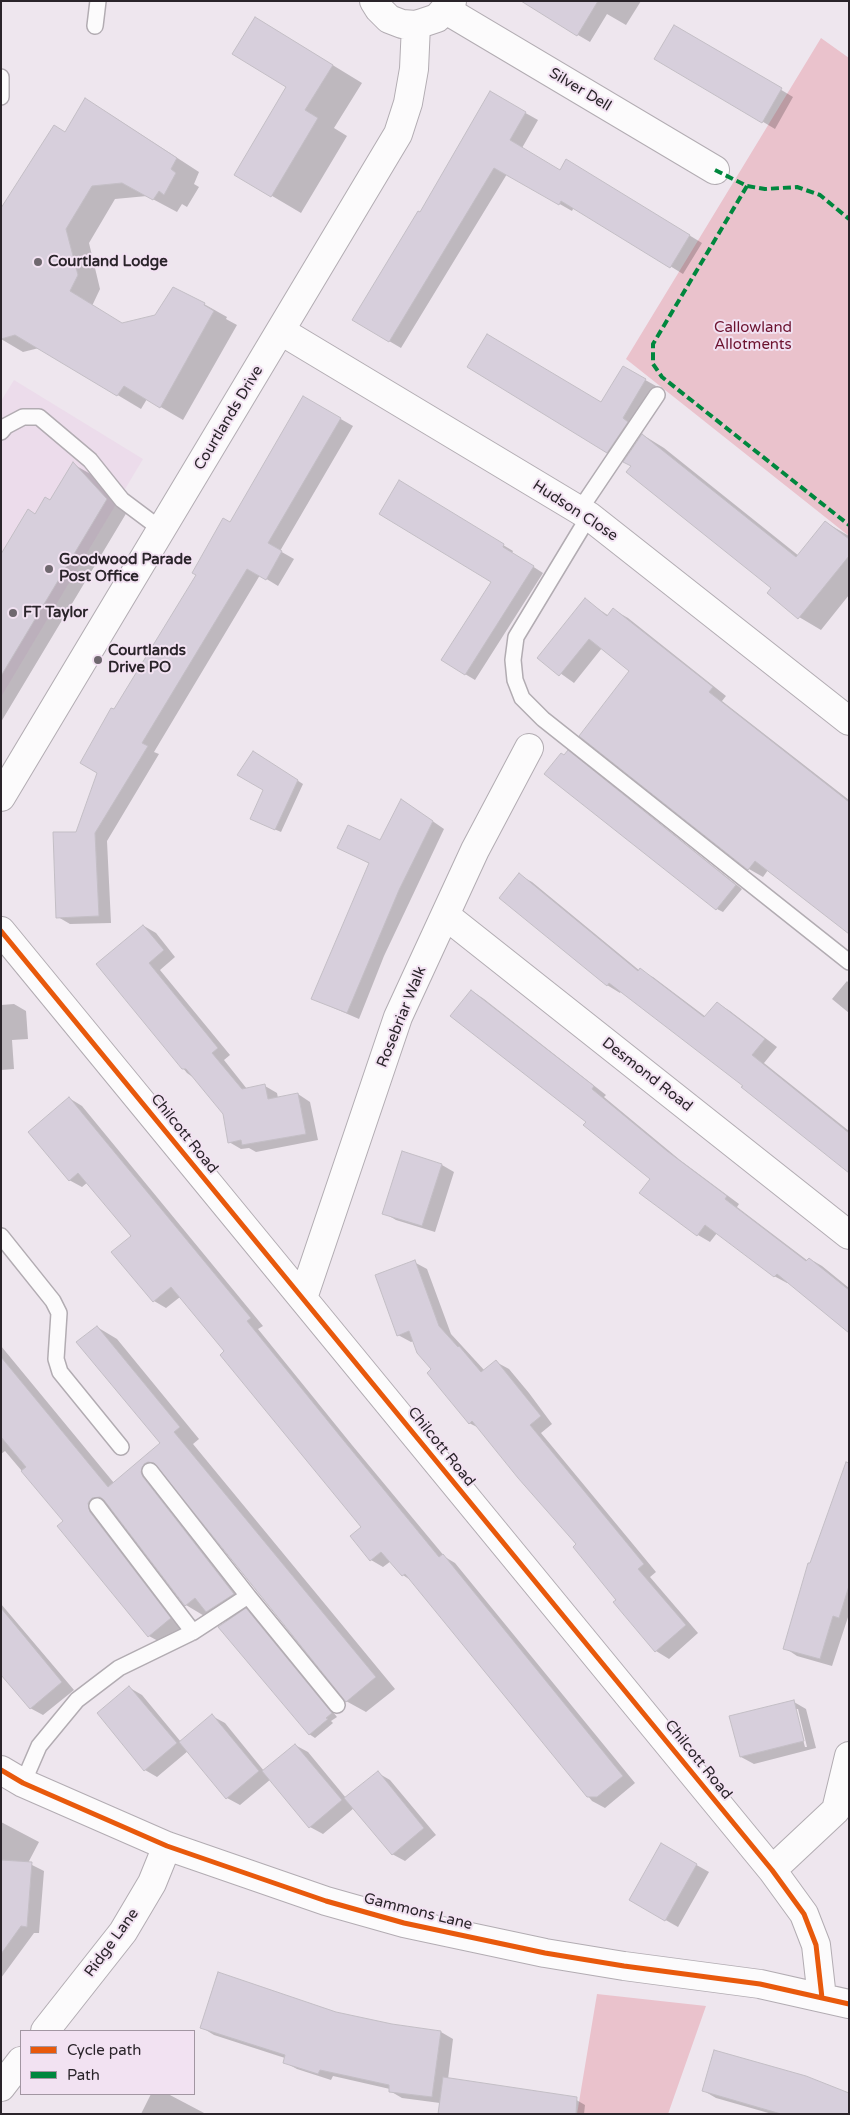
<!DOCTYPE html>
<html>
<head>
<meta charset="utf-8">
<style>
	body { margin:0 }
	#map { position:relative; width:850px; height:2115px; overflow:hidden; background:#eee6ee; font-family:"Varela Round",sans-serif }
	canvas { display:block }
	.frame { position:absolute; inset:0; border:2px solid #2a242a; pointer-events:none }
	.legend { position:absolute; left:20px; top:2030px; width:175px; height:65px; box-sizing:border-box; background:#f2e2f2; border:1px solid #a296a2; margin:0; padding:6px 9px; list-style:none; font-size:15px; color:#2a242a }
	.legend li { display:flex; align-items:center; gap:10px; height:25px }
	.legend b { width:25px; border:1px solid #a296a2 }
</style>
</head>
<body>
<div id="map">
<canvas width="850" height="2115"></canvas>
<div class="frame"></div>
<ul class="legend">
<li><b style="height:6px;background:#e8590c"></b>Cycle path</li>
<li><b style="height:6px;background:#00873e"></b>Path</li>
</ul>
</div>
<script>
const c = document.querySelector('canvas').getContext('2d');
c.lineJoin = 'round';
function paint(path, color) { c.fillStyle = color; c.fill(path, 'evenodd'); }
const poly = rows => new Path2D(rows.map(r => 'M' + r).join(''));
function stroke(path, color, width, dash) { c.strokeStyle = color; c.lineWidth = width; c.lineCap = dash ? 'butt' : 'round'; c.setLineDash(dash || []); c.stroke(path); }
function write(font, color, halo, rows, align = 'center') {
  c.font = font + ' "Varela Round",sans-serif'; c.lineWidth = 4; c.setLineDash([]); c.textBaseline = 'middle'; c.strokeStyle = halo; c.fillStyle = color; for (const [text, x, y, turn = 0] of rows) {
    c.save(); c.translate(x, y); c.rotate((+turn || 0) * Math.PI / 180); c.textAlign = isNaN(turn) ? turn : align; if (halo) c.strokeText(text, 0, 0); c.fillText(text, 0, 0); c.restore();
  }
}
const built = poly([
	[14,380,143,459,1,697,1,401]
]);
const green = poly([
	[821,38,849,58,849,536,626,359],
	[597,1994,706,2006,668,2114,577,2114]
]);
const shadow = poly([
	[550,1,641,1,626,25,607,14,590,42,578,35],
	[675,26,793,97,775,129,656,58],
	[285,36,362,83,334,128,347,136,301,213,235,174,288,87],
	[490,93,538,120,522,148,560,171,579,168,702,243,683,274,574,207,572,211,507,174,401,348,389,341,420,214],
	[108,113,199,172,194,184,199,187,187,207,182,204,177,212,147,196,115,199,89,243,100,289,92,306,123,324,204,304,227,317,226,319,237,325,183,420,147,399,141,409,39,348,23,352,1,339,66,134],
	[624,368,656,386,633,425,618,458,608,452,602,404],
	[304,398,353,426,280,551,294,559,278,586,260,575,154,752,159,754,107,841,111,923,70,924,58,917,77,833,99,773,114,711,231,524],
	[643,435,664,448,799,556,825,522,849,536,849,595,821,630,799,617,773,588,633,466],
	[73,464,94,476,127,512,1,722,1,555,35,515,51,502],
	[399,482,513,551,512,553,543,573,475,680,465,674,493,581],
	[585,600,609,616,614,610,628,618,726,696,722,701,849,800,849,933,768,870,763,877,749,869,630,671,602,648,574,683,539,658],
	[259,756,303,784,281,832,258,822,265,790],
	[574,756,742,889,723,912,717,909],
	[402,800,444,829,384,956,359,1019,313,999,370,864,339,848,381,841],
	[519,875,532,882,640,971,653,977,706,1017,717,1003,730,1011,777,1047,764,1063,849,1131,849,1171,707,1056,621,991,620,993,607,985],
	[144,926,156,933,175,957,160,970,230,1055,224,1060,247,1089,265,1086,277,1093,278,1098,298,1094,310,1102,318,1140,256,1152,249,1148,241,1149,229,1142,224,1114,194,1078,187,1073,98,965],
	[847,981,849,983,849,1013,832,999],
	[472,991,484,999,606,1095,604,1097,680,1160,739,1204,737,1207,808,1261,810,1259,822,1266,849,1288,849,1330,788,1282,787,1283,774,1276,717,1233,710,1242,698,1235,651,1179,588,1122],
	[14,1004,26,1011,28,1039,12,1040,14,1069,1,1070,1,1005],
	[69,1098,82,1106,263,1326,258,1329,352,1445,445,1557,455,1563,635,1783,605,1808,592,1801,504,1695,413,1582,403,1575,391,1561,383,1567,371,1560,363,1527,226,1352,180,1297,166,1308,154,1301,133,1237,88,1182,82,1187,69,1180],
	[403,1153,442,1165,454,1172,435,1232,396,1220,384,1213],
	[414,1262,427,1269,451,1334,485,1371,496,1362,509,1369,529,1393,552,1424,541,1433,656,1572,650,1577,698,1633,669,1659,656,1651,615,1602,618,1600,577,1545,481,1429,469,1423,414,1341,411,1342,398,1335],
	[97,1327,117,1339,199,1439,193,1444,395,1689,366,1712,346,1701,164,1474,161,1482,253,1605,246,1610,252,1613,337,1717,331,1721,333,1723,315,1738,309,1734,227,1622,210,1613,206,1617,186,1605,112,1509,108,1515,190,1630,169,1647,149,1636,65,1522,5,1451,1,1454,1,1346,114,1483,162,1443],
	[849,1459,849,1614,832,1666,797,1656,785,1648,822,1531],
	[1,1604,74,1690,43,1715,30,1708,1,1673],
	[130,1688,142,1695,181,1742,212,1716,225,1723,264,1771,295,1745,308,1752,346,1798,378,1773,390,1780,436,1835,405,1861,392,1854,354,1808,323,1834,310,1827,271,1779,240,1805,227,1798,188,1751,157,1777,145,1770],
	[794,1702,806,1709,816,1748,754,1764,741,1757],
	[795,1709,798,1709,807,1747,805,1747],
	[1,1822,39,1842,28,1863,44,1871,39,1933,34,1933,1,1978],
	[661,1845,709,1872,678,1927,630,1900],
	[335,2013,391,2026,441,2032,453,2039,448,2079,573,2098,585,2105,584,2114,439,2114,440,2103,402,2098,390,2091,390,2089,333,2076,331,2080,297,2069,284,2062,285,2058,214,2035,201,2027],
	[704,2091,849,2114,772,2114,716,2098],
	[151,2094,168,2094,206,2114,141,2114]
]);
const building = poly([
	[521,1,598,1,577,36,521,1],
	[255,17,333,65,305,110,318,118,271,197,234,175,286,87,232,54,255,17],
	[674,25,782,88,762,123,654,59,674,25],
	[490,91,526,112,510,140,560,170,566,159,690,235,670,268,561,201,559,205,494,168,389,342,352,320,418,211,420,212,490,91],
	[85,98,177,158,171,169,176,173,164,195,159,191,153,200,122,183,92,186,66,229,78,275,70,291,122,323,155,315,173,287,205,303,204,305,214,311,160,408,124,386,117,396,15,335,1,339,1,208,54,125,65,132,85,98],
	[487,334,601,402,623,366,646,379,623,418,628,422,607,453,467,367,487,334],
	[303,396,341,418,268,543,282,551,266,580,247,569,142,743,148,746,95,833,99,916,56,918,53,832,76,832,97,773,80,763,111,708,114,709,196,575,192,573,223,518,230,522,303,396],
	[642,434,796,557,825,521,849,539,849,556,798,619,767,593,771,588,626,472,631,466,623,462,642,434],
	[73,462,107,499,1,676,1,554,28,509,35,514,45,497,50,500,73,462],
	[399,480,504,544,503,547,534,566,465,675,441,660,491,582,379,514,399,480],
	[585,598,607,616,613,608,713,687,709,692,849,802,849,934,755,861,748,870,579,736,629,671,589,639,559,676,537,658,585,598],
	[568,750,736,885,716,910,544,774,561,753,564,755,568,750],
	[253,751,298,780,275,830,250,819,263,790,237,775,253,751],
	[401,799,433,821,399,890,347,1013,311,999,369,863,337,848,348,825,380,840,401,799],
	[519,873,638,971,640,968,704,1017,717,1002,765,1039,752,1055,849,1133,849,1173,741,1087,743,1086,609,983,607,986,499,898,519,873],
	[143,925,164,950,149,963,218,1048,212,1053,242,1089,265,1084,268,1099,298,1093,306,1134,242,1145,241,1140,228,1143,223,1114,186,1069,182,1069,96,964,143,925],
	[471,990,594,1086,592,1089,667,1151,727,1196,725,1199,806,1261,809,1258,849,1290,849,1333,777,1274,774,1277,705,1225,697,1236,639,1193,650,1179,583,1125,586,1122,450,1016,471,990],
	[69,1097,251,1318,247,1321,340,1436,439,1557,443,1554,623,1776,597,1797,587,1797,405,1574,402,1576,381,1552,370,1561,350,1536,361,1527,220,1355,224,1351,171,1287,153,1302,111,1252,131,1236,78,1173,69,1181,28,1132,69,1097],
	[402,1151,442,1164,422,1226,382,1214,402,1151],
	[415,1260,439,1326,458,1347,459,1346,481,1372,496,1360,516,1385,541,1416,530,1425,644,1564,638,1569,686,1625,655,1652,613,1602,616,1600,573,1547,576,1544,518,1478,472,1421,469,1424,427,1373,431,1369,417,1353,409,1331,397,1336,375,1275,415,1260],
	[97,1326,180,1427,174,1432,376,1677,346,1702,154,1463,148,1462,144,1464,141,1472,143,1477,234,1594,206,1612,195,1598,185,1606,104,1500,100,1497,92,1498,88,1503,90,1512,171,1618,148,1637,57,1526,63,1521,21,1471,26,1467,1,1437,1,1357,108,1487,160,1443,76,1342,97,1326],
	[846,1462,849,1463,849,1586,839,1618,833,1616,820,1659,783,1649,808,1563,810,1563,846,1462],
	[1,1608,62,1682,30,1709,1,1675,1,1608],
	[246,1608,332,1713,326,1718,328,1719,309,1735,218,1627,246,1608],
	[129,1686,177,1743,144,1771,97,1713,129,1686],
	[794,1700,804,1741,740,1757,729,1716,794,1700],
	[212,1714,259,1771,226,1799,179,1742,212,1714],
	[295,1744,342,1800,309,1828,262,1771,295,1744],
	[378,1771,424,1828,392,1855,344,1798,378,1771],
	[661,1843,697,1864,665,1921,629,1900,661,1843],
	[1,1860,32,1862,27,1927,21,1926,1,1954,1,1860],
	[218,1972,336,2012,392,2024,441,2031,432,2097,389,2092,389,2085,320,2070,318,2074,283,2063,285,2055,200,2028,218,1972],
	[714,2050,806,2076,849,2093,849,2114,781,2114,702,2091,714,2050],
	[443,2077,577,2097,576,2114,438,2114,443,2077]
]);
const service = poly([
	[95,26,98,1],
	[1,77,1,97],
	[1,432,6,426,23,417,39,417,90,460,122,500,162,530],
	[579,511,657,395],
	[589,516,516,637,513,660,515,680,522,698,543,719,849,962],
	[1,1236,53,1301,59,1313,56,1359,60,1372,121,1447],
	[97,1506,193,1632],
	[248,1596,337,1705],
	[23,1783,39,1746,77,1700,119,1668,193,1632,248,1596,150,1471]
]);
const minor = poly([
	[446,10,715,170],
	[281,331,589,516,849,721],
	[445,915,849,1235],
	[1,931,772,1870,804,1914,816,1945,822,1998],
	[303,1298,398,1017,475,850,529,748],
	[1,1770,23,1783,167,1846,326,1901,404,1923,545,1953,624,1966,760,1984,849,2004],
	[772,1870,836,1810,849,1756],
	[45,2031,123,1932,152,1883,167,1846],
	[1,2087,21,2061]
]);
const tertiary = poly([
	[374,1,379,9,389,19,402,24,416,25,437,18,452,1],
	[1,797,398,134,408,103,414,69,416,25]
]);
const quiet = poly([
	[715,170,747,186,765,189,797,187,820,195,849,219],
	[747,186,653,344,653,364,662,377,849,525]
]);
const cycleway = poly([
	[1,931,772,1870,804,1914,816,1945,822,1998],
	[1,1770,23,1783,167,1846,326,1901,404,1923,545,1953,624,1966,760,1984,849,2004]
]);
const markers = [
	[38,262,5,"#6f686f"],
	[49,569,5,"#6f686f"],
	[13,613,5,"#6f686f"],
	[98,660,5,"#6f686f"]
];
const streetNames = [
	["Silver Dell",580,90,31],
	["Courtlands Drive",229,418,-59],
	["Hudson Close",575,511,33],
	["Rosebriar Walk",402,1017,-68],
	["Desmond Road",647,1075,38],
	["Chilcott Road",184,1134,51],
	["Chilcott Road",441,1447,51],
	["Chilcott Road",698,1760,51],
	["Gammons Lane",418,1912,14],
	["Ridge Lane",112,1943,-54]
];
const poiNames = [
	["Courtland Lodge",48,262],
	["Goodwood Parade",59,560],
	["Post Office",59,577],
	["FT Taylor",23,613],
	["Courtlands",108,651],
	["Drive PO",108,668]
];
const parkNames = [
	["Callowland",753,328],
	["Allotments",753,345]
];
paint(built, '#ecdceb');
paint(green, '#eac2cc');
paint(shadow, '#0003');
paint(building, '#d7cfdc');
stroke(building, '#c3bec5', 1);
stroke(service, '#b2acb2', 18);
stroke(minor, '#b2acb2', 30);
stroke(tertiary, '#b2acb2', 30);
stroke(service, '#fcfbfc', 15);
stroke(minor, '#fcfbfc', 28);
stroke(tertiary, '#fcfbfc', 28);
stroke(quiet, '#00873e', 4, [8, 4]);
stroke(cycleway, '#e8590c', 5);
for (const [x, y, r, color] of markers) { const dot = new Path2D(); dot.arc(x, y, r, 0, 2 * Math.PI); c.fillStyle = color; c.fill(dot); stroke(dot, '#f2e2f2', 2); }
write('15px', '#2a242a', '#f2e2f2', streetNames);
write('bold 15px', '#2a242a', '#f2e2f2', poiNames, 'left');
write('15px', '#6c122f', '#f2e2f2', parkNames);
</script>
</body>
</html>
